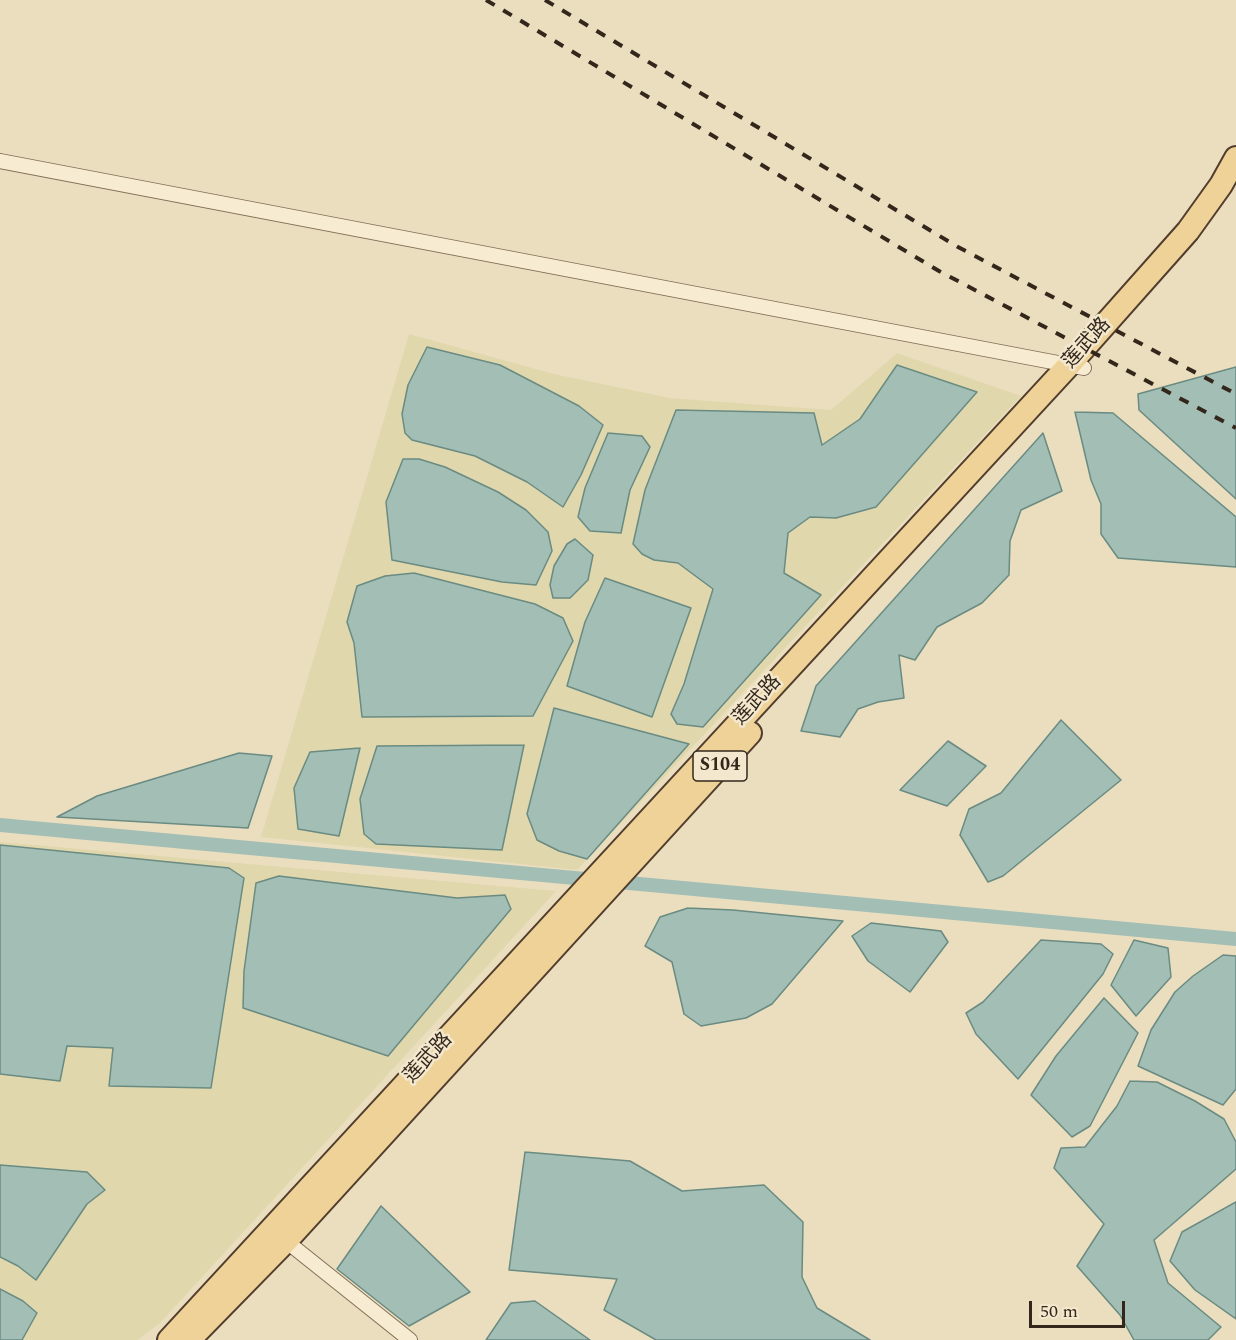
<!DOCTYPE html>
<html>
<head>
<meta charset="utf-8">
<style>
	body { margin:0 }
	#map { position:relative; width:1236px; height:1340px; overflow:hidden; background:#ebdebf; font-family:Spectral,serif }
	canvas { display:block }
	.scale { position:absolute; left:1029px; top:1301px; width:96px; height:27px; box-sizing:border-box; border:3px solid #33271c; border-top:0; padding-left:8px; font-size:18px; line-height:21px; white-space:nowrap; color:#33271c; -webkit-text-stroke:4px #f3e8ce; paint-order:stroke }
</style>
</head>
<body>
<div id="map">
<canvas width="1236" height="1340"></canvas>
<div class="scale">50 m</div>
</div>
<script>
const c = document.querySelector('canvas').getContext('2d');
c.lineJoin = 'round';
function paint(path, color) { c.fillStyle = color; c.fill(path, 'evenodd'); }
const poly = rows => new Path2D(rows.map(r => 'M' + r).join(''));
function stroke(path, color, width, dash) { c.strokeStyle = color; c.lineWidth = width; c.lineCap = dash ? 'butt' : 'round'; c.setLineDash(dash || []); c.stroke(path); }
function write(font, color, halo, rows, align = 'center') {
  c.font = font + ' Spectral,"Noto Sans SC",serif'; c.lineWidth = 5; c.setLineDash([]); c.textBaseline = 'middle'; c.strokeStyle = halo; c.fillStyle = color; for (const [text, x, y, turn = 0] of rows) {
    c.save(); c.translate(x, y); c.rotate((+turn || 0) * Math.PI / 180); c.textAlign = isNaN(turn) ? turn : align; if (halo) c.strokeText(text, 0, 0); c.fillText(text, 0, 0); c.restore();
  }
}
const farmland = poly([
	[409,334,554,374,670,398,831,410,897,353,1021,396,577,870,261,837],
	[0,842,556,891,160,1323,138,1340,0,1340]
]);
const water = poly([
	[427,347,500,365,579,406,603,425,581,475,563,507,527,482,475,456,412,440,405,433,402,414,408,385,427,347],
	[897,365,977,392,876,507,836,518,810,517,788,533,784,573,821,595,703,727,677,724,671,714,684,684,713,589,678,563,654,560,642,554,633,544,645,490,676,410,814,413,822,445,860,419,897,365],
	[1236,367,1236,499,1139,410,1138,394,1236,367],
	[1075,412,1113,413,1236,517,1236,567,1118,558,1101,534,1101,504,1091,480,1075,412],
	[608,433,642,436,650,447,630,490,621,533,590,531,578,517,585,488,608,433],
	[1043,433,1062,491,1021,510,1010,541,1009,575,982,603,937,627,915,660,899,655,904,698,878,702,858,709,840,737,801,731,816,686,1043,433],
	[403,459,419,459,445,467,498,492,526,510,548,532,552,551,536,585,502,582,392,560,386,502,403,459],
	[575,539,593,555,588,580,570,598,553,598,550,585,554,566,567,544,575,539],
	[414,573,535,604,563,618,573,641,533,716,362,717,354,643,347,622,357,586,385,576,414,573],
	[605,578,691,608,652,717,567,686,585,622,605,578],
	[554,708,689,744,587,859,559,851,537,840,527,814,554,708],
	[1061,720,1121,780,1003,876,988,882,960,835,969,809,1001,793,1061,720],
	[948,741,986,766,947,806,900,790,948,741],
	[524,745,502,850,376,844,364,834,360,799,377,746,524,745],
	[360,748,339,836,298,829,294,788,310,752,360,748],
	[239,753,272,756,248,828,57,817,97,796,239,753],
	[0,845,229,868,244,878,211,1088,109,1086,113,1048,67,1046,60,1081,0,1074,0,845],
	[279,876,457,898,505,895,511,909,388,1056,243,1008,244,971,256,883,279,876],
	[688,908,733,910,843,921,772,1004,746,1018,701,1026,684,1014,672,962,645,946,660,917,688,908],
	[871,923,941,931,948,942,910,992,868,961,852,936,871,923],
	[1041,940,1101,944,1113,954,1103,974,1018,1079,976,1034,966,1013,983,1002,1041,940],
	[1134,940,1168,948,1171,977,1136,1016,1111,985,1134,940],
	[1223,955,1236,956,1236,1089,1223,1105,1138,1066,1151,1030,1175,992,1193,976,1223,955],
	[1104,998,1138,1033,1090,1126,1072,1137,1031,1095,1056,1056,1104,998],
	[1130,1081,1157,1082,1195,1101,1224,1119,1236,1142,1236,1169,1154,1240,1168,1283,1221,1327,1208,1340,1134,1340,1120,1315,1077,1266,1104,1224,1054,1168,1061,1148,1085,1147,1117,1106,1130,1081],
	[525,1152,630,1161,682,1191,764,1185,803,1222,802,1277,817,1308,870,1340,656,1340,604,1310,617,1279,509,1270,525,1152],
	[0,1165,87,1172,105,1190,87,1204,36,1280,18,1266,0,1257,0,1165],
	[1236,1202,1236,1319,1195,1290,1170,1261,1182,1232,1236,1202],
	[381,1206,470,1292,409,1326,337,1269,381,1206],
	[0,1289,23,1301,37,1313,22,1340,0,1340,0,1289],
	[535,1301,590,1340,486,1340,511,1303,535,1301]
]);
const canal = poly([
	[0,825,1236,939]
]);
const street = poly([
	[0,161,1084,368],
	[286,1241,410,1340]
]);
const primary = poly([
	[192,1337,286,1241,750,733],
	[169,1340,1069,365,1188,231,1221,185,1236,158]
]);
const rail = poly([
	[486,0,939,271,1236,428],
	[545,0,958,247,1236,394]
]);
const shields = [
	[720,766,54]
];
const shieldNames = [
	["S104",720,766]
];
const streetNames = [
	["莲武路",1088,344,-48],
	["莲武路",758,701,-47],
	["莲武路",429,1059,-47]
];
paint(farmland, '#e1d7ad');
paint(water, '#a2beb5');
stroke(water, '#6a8b82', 1.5);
stroke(canal, '#a2beb5', 14);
stroke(street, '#836f58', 16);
stroke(primary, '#513d2d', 26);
stroke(street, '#f7ebd2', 14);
stroke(primary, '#eed297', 22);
stroke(rail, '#33271c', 4, [10, 10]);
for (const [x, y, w] of shields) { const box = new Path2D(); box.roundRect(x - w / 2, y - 15, w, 30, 4.5); c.fillStyle = '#f3e8ce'; c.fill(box); stroke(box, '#33271c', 1.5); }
write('bold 18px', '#33271c', null, shieldNames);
write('20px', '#33271c', '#f3e8ce', streetNames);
</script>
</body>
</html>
